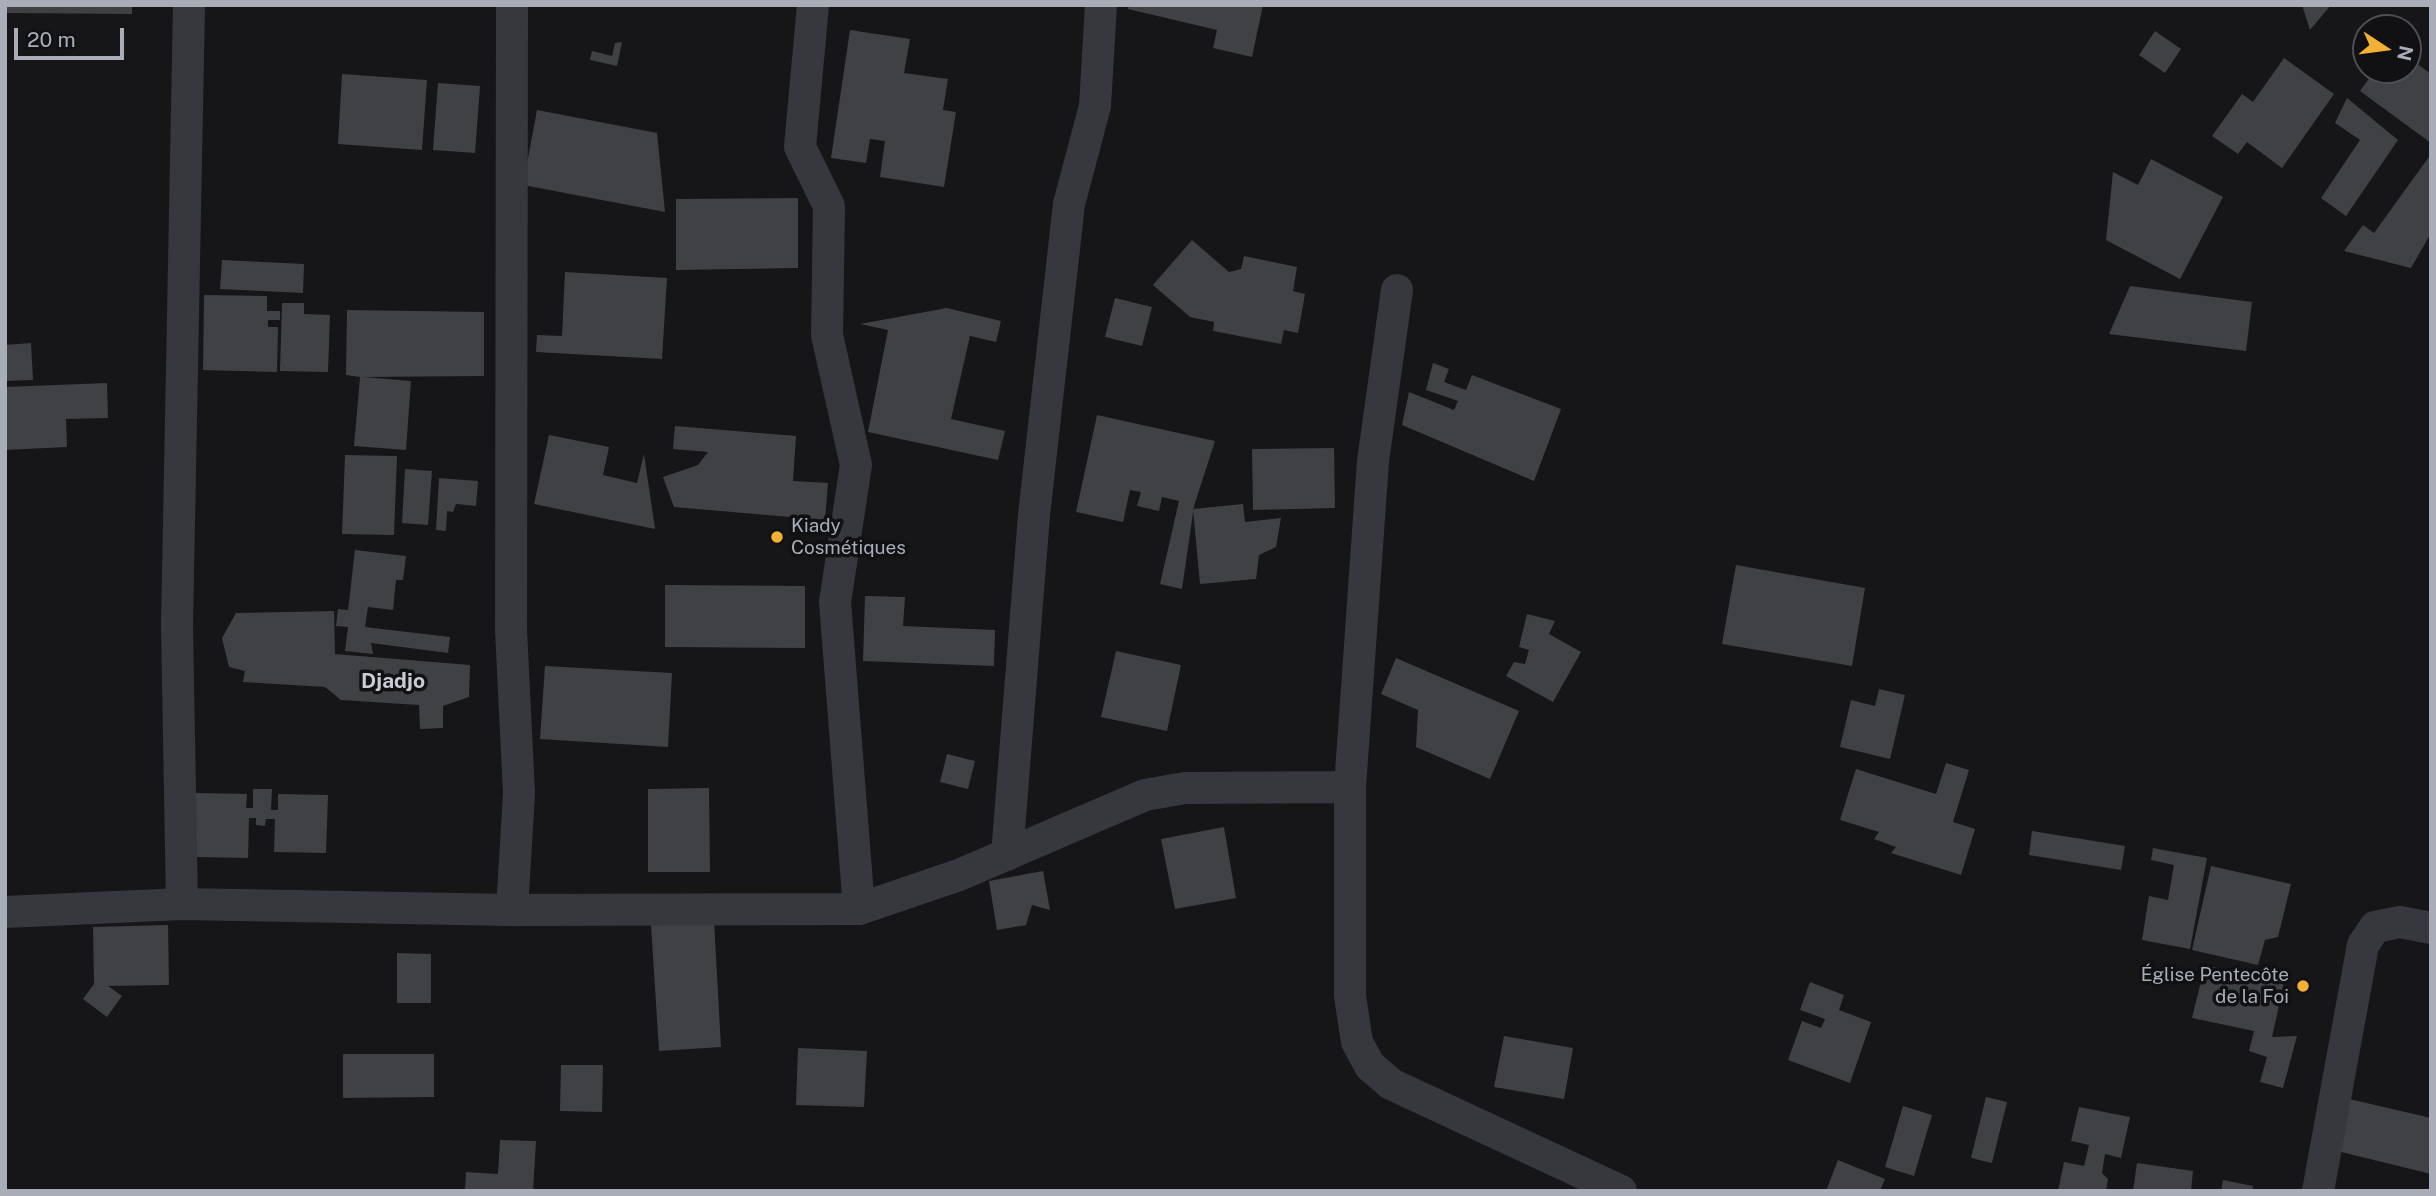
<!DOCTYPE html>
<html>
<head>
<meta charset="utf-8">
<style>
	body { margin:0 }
	#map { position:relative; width:2436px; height:1196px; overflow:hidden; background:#161618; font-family:"Public Sans",sans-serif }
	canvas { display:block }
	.frame { position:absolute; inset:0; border:7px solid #a8adb8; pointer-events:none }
	.north { position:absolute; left:2352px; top:14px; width:70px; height:70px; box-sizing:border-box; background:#111113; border:2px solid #4d4f55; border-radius:50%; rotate:103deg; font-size:19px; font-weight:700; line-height:28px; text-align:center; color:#a8adb8 }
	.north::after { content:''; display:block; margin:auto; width:24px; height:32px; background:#f2b134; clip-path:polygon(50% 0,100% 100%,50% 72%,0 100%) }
	.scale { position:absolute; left:14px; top:28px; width:110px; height:32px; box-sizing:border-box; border:4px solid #a8adb8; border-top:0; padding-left:9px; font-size:21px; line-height:24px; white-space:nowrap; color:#a8adb8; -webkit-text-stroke:5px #111113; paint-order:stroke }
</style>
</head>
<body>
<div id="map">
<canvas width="2436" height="1196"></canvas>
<div class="frame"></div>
<div class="north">N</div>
<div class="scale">20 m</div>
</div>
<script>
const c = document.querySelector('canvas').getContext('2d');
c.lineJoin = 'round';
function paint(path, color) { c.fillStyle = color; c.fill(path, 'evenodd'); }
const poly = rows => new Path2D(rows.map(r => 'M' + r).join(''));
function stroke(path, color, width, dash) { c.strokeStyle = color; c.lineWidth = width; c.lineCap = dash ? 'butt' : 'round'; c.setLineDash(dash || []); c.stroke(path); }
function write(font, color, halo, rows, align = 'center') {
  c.font = font + ' "Public Sans",sans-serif'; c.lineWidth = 7; c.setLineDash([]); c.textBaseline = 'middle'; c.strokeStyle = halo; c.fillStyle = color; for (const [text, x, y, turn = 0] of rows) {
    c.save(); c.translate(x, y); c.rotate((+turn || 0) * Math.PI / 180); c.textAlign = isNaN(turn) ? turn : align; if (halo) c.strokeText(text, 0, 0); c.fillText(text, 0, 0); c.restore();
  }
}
const building = poly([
	[5,5,132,5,132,14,5,13],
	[1129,5,1263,5,1252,57,1213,48,1217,30,1128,9],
	[2302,5,2331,5,2310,30],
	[850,30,910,39,904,73,948,79,943,110,956,112,944,187,880,177,885,141,870,139,866,163,831,158],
	[2155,31,2181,49,2165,73,2139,55],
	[622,42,617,66,590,60,592,51,612,56,615,43],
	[2408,57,2431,74,2431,143,2360,91,2375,70,2408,70],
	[2284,58,2334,94,2282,168,2247,142,2238,154,2212,136,2242,94,2253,102],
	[342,74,427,80,422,150,338,144],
	[438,83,480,86,475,153,433,150],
	[2347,98,2398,140,2346,216,2321,198,2360,140,2335,123],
	[537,110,657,133,665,212,523,185],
	[2431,154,2431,233,2411,268,2344,251,2363,225,2374,233],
	[2151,159,2223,197,2180,279,2106,240,2113,172,2138,185],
	[798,198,798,268,676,270,676,199],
	[1192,240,1229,272,1241,269,1244,256,1297,267,1293,291,1305,294,1298,333,1284,330,1281,344,1213,331,1214,322,1190,317,1153,285],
	[222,260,304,264,303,293,220,289],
	[565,272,667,278,662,359,536,352,537,335,562,336],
	[2130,286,2252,302,2246,351,2109,334],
	[204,295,267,296,267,311,280,311,280,320,268,320,268,327,278,327,277,372,203,370],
	[1115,298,1152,307,1142,346,1105,337],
	[282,303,304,303,304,314,330,315,328,372,280,371],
	[947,308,1001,321,996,342,970,336,951,419,1005,431,998,460,868,432,888,330,860,324],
	[347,310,484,312,484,376,363,377,411,381,406,450,354,446,360,377,346,375],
	[31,343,33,380,5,381,5,345],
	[1433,363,1449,369,1444,382,1466,390,1472,375,1561,409,1534,481,1402,425,1409,392,1454,410,1458,401,1426,390],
	[107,383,108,418,66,419,67,447,5,450,5,387],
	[1097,415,1215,441,1194,506,1182,589,1160,584,1179,501,1162,497,1159,511,1137,506,1141,492,1130,490,1123,522,1076,512],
	[675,426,796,436,793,481,828,483,825,520,674,507,663,477,698,465,708,452,673,449],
	[549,435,609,447,603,475,637,483,644,454,655,529,534,504],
	[1334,448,1335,508,1253,510,1252,449],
	[345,455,397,456,394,535,342,534],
	[405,469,432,471,428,525,402,523],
	[439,478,478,481,476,506,456,504,453,512,447,511,446,531,436,530],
	[1243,504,1245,522,1281,518,1276,547,1259,555,1256,579,1200,584,1193,509],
	[355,550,406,556,403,580,396,580,393,610,368,607,365,627,450,637,448,653,371,643,373,654,345,651,348,627,336,626,338,609,348,610],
	[1736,565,1865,588,1852,666,1722,644],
	[665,585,805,586,805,648,665,647],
	[865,596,905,597,903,626,995,630,994,666,863,661],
	[334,611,335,654,470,665,469,697,443,706,443,728,420,729,419,705,341,700,325,687,243,682,245,671,229,667,222,638,236,613],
	[1527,614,1555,621,1549,634,1581,652,1553,702,1506,676,1514,662,1525,664,1529,650,1519,647],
	[1116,651,1181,665,1167,731,1101,717],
	[1396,658,1519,711,1490,779,1416,747,1418,710,1381,694],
	[545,666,672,673,668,747,540,739],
	[1879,689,1905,695,1890,759,1840,747,1851,700,1875,706],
	[947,754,975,761,968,789,940,782],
	[1946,763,1969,770,1953,822,1975,829,1961,875,1891,853,1896,847,1874,839,1879,832,1840,820,1856,769,1936,794],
	[709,788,710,872,648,872,648,789],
	[253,789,272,789,271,810,278,810,278,794,328,795,326,853,274,852,275,819,266,819,265,826,256,825,256,818,249,818,248,858,195,857,196,793,247,794,246,808,253,808],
	[1224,827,1236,898,1175,909,1161,839],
	[2032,831,2125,846,2121,870,2029,855],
	[2153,848,2207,858,2190,949,2142,940,2149,896,2168,900,2174,865,2151,860],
	[2211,866,2291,884,2278,937,2265,940,2258,965,2192,950],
	[1043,871,1050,910,1032,905,1026,925,997,930,989,881],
	[714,921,721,1047,659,1051,651,925],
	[168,925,169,985,108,986,122,996,107,1017,83,999,94,984,93,927],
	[397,953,431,954,431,1003,397,1003],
	[2205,965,2284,983,2272,1037,2297,1036,2283,1088,2260,1082,2267,1057,2249,1051,2254,1031,2192,1018],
	[1810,982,1844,995,1839,1010,1871,1022,1850,1083,1788,1060,1802,1021,1821,1028,1825,1019,1800,1010],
	[1504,1036,1573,1048,1564,1099,1494,1087],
	[798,1048,867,1051,864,1107,796,1105],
	[343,1054,434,1054,434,1097,343,1098],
	[561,1065,603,1065,602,1112,560,1111],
	[1986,1097,2007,1102,1992,1163,1971,1158],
	[2345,1098,2431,1118,2431,1174,2333,1150],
	[1903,1106,1932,1115,1914,1176,1885,1167],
	[2079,1107,2130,1117,2121,1158,2105,1154,2102,1173,2108,1179,2106,1191,2058,1191,2064,1162,2084,1166,2089,1145,2071,1141],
	[500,1140,536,1141,533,1191,465,1191,466,1172,498,1174],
	[1838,1160,1885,1179,1880,1191,1826,1191],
	[2137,1163,2193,1171,2191,1191,2133,1191],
	[2223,1180,2253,1186,2252,1191,2221,1191]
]);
const minor = poly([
	[512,5,511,629,519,794,512,910],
	[813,5,800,147,829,206,827,335,856,465,835,602,859,909],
	[1397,290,1373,461,1350,787,1350,996,1357,1042,1370,1066,1391,1084,1621,1191],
	[1007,855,1034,515,1069,204,1095,106,1101,5],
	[182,904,177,625,189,5],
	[5,912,182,904,512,910,859,909,959,875,1145,795,1185,788,1350,787],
	[2318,1191,2363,945,2375,927,2400,922,2431,928]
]);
const markers = [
	[777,537,7,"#f2b134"],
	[2303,986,7,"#f2b134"]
];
const poiNames = [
	["Kiady",791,526],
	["Cosmétiques",791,548],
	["Église Pentecôte",2289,975,"right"],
	["de la Foi",2289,997,"right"]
];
const neighbourhoodNames = [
	["Djadjo",393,682]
];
paint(building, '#404145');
stroke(minor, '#37383d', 32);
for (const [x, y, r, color] of markers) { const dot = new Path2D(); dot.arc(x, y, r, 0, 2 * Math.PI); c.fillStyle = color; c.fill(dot); stroke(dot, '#111113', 2.5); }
write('19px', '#a8adb8', '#111113', poiNames, 'left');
write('bold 21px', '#c9ccd4', '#111113', neighbourhoodNames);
</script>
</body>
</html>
